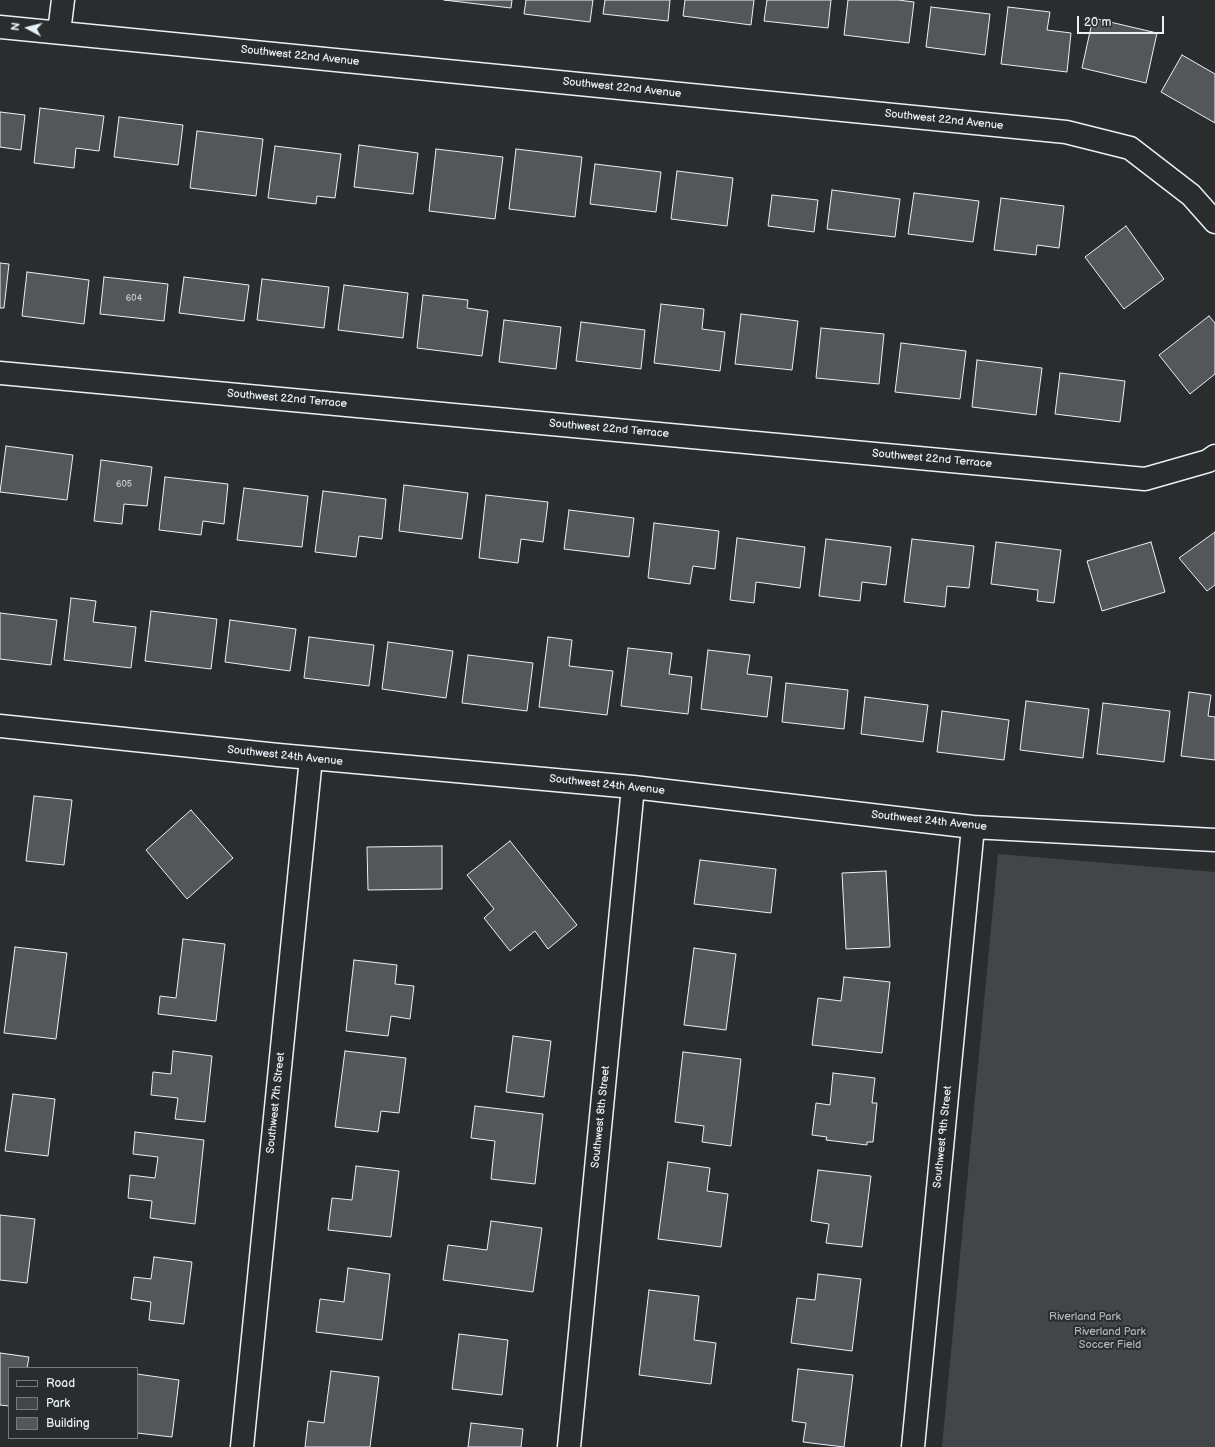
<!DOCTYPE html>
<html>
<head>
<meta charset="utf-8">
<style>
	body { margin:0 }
	#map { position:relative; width:1215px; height:1447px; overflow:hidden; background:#2a2d2e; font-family:"Balsamiq Sans",sans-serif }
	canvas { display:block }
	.legend { position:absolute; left:8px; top:1367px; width:130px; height:72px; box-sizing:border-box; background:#2a2d2e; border:1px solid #767b7f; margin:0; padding:5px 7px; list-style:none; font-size:12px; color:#e8f1f8 }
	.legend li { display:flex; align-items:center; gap:8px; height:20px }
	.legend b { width:20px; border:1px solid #767b7f }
	.north { position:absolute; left:8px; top:8px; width:40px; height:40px; -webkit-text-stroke:3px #2a2d2e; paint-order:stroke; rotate:277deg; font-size:11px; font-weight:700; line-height:16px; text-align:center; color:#e8f1f8 }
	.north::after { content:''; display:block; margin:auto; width:14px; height:18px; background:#e8f1f8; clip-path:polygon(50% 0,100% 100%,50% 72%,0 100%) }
	.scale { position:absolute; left:1077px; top:16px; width:87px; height:18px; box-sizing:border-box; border:2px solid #e8f1f8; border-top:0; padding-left:5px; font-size:12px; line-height:14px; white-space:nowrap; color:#e8f1f8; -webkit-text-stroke:3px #2a2d2e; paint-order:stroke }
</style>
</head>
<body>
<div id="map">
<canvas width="1215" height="1447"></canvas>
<ul class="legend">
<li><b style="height:5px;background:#2a2d2e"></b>Road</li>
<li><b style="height:11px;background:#424648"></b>Park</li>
<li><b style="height:11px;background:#535759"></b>Building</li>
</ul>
<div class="north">N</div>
<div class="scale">20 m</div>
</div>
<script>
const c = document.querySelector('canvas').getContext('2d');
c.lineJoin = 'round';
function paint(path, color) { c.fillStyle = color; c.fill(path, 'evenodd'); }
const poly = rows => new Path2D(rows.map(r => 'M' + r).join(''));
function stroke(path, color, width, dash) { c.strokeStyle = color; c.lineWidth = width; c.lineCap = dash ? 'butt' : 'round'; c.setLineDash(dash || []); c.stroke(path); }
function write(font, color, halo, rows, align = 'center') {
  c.font = font + ' "Balsamiq Sans",sans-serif'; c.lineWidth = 4; c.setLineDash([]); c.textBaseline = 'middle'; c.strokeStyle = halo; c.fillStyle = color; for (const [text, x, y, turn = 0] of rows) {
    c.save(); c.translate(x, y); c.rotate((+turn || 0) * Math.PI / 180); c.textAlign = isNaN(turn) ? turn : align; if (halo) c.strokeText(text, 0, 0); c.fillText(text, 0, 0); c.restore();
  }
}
const green = poly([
	[998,854,1215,872,1215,1447,942,1447]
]);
const building = poly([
	[444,0,512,0,511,8,444,0],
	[526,0,593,0,590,22,524,14,526,0],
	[605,0,670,0,668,21,603,14,605,0],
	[685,0,754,0,751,25,683,16,685,0],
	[767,0,831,0,828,28,764,21,767,0],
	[848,0,898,0,914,2,909,43,844,35,848,0],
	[931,7,990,14,985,55,926,47,931,7],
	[1008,7,1050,12,1047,30,1071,33,1067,72,1001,64,1008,7],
	[1093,18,1157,33,1146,83,1082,68,1093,18],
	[1182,55,1215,74,1215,123,1161,92,1182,55],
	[40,108,104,116,99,151,76,148,74,168,34,163,40,108],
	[0,112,25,115,21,150,0,147,0,112],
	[119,117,183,125,178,165,114,157,119,117],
	[197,131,263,139,256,196,190,188,197,131],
	[359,145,418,153,413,194,354,187,359,145],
	[275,146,341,154,335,198,317,196,316,204,268,198,275,146],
	[436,149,503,157,495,219,429,211,436,149],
	[516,149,582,157,575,217,509,209,516,149],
	[595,164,661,172,656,212,590,204,595,164],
	[677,171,733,178,727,226,671,219,677,171],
	[832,190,900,199,895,237,827,229,832,190],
	[914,193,979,201,973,242,908,234,914,193],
	[772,195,818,200,814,232,768,226,772,195],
	[1001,198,1064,206,1059,248,1037,245,1036,255,994,250,1001,198],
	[1126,226,1164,279,1124,309,1085,257,1126,226],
	[0,263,9,264,4,308,0,308,0,263],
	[27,272,89,280,84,324,22,316,27,272],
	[104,277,168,284,164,321,100,314,104,277],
	[184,277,249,285,244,321,179,313,184,277],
	[262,279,329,287,324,328,257,320,262,279],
	[344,285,408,293,403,338,338,330,344,285],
	[423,295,468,300,467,308,488,311,482,356,417,348,423,295],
	[661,304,704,309,702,329,725,332,720,371,654,363,661,304],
	[741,314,798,321,792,370,735,364,741,314],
	[1209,316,1215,323,1215,374,1190,394,1159,355,1209,316],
	[504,320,561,327,556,369,499,362,504,320],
	[581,322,645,330,641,369,576,361,581,322],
	[821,328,884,334,879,384,816,378,821,328],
	[901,343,966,351,960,399,895,392,901,343],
	[977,360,1042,368,1036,415,972,407,977,360],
	[1060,373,1125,381,1120,422,1055,414,1060,373],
	[6,446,73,455,67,500,0,492,6,446],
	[101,460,152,467,147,506,124,504,122,524,94,521,101,460],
	[165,477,228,484,224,524,203,521,201,535,159,530,165,477],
	[404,485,468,493,462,539,399,531,404,485],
	[244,488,308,496,302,547,237,540,244,488],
	[323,491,386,499,382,539,359,536,356,557,315,552,323,491],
	[486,495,548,502,543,542,521,539,518,563,479,558,486,495],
	[569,510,634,518,629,557,564,549,569,510],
	[654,523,719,531,715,569,693,566,690,584,648,578,654,523],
	[1215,532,1215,585,1207,591,1179,558,1215,532],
	[737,538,805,547,800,588,756,582,754,603,730,600,737,538],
	[826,539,891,547,886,585,862,582,860,601,819,596,826,539],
	[912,539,974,546,969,588,947,586,945,607,904,602,912,539],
	[996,542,1061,550,1054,603,1037,601,1038,590,991,584,996,542],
	[1151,542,1165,592,1102,611,1087,561,1151,542],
	[71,598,96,601,93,622,136,627,131,668,64,660,71,598],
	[151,611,217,619,211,669,145,661,151,611],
	[0,613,57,620,51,665,0,659,0,613],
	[230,620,296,629,290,671,225,662,230,620],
	[309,637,374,645,369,686,304,678,309,637],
	[548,637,572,640,569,666,613,671,607,715,539,707,548,637],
	[388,642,453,651,446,698,382,689,388,642],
	[628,648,672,653,669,674,692,677,688,714,621,706,628,648],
	[708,650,750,655,747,674,772,677,767,717,701,709,708,650],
	[468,655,533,663,527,711,462,703,468,655],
	[786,683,848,690,844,729,782,722,786,683],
	[1189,692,1211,695,1208,716,1215,717,1215,760,1181,756,1189,692],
	[865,697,928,705,923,742,861,734,865,697],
	[1026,701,1089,709,1083,758,1020,750,1026,701],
	[1103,703,1170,711,1164,762,1097,754,1103,703],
	[942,711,1009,720,1004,760,937,752,942,711],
	[34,796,72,800,64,865,26,861,34,796],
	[191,810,233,858,187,899,146,850,191,810],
	[510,841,577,925,548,949,535,931,510,951,484,918,494,909,467,875,510,841],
	[442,846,442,889,368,890,367,847,442,846],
	[700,860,776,869,771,913,694,904,700,860],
	[886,871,890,947,846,949,842,873,886,871],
	[183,939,225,944,216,1021,158,1014,160,996,176,998,183,939],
	[15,947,67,953,56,1039,4,1033,15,947],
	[694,948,736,954,726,1030,684,1025,694,948],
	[354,960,397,965,395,984,414,986,410,1019,391,1016,388,1036,346,1031,354,960],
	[844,977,890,982,882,1053,812,1045,818,998,841,1001,844,977],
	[513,1036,551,1041,544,1097,506,1092,513,1036],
	[173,1051,212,1056,205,1122,175,1119,178,1098,151,1095,153,1072,171,1074,173,1051],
	[345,1051,406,1058,399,1113,381,1111,378,1132,335,1127,345,1051],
	[683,1052,741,1059,731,1146,702,1142,704,1126,675,1122,683,1052],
	[833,1073,875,1078,872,1103,877,1103,873,1142,867,1142,867,1145,826,1140,827,1137,812,1135,816,1103,830,1105,833,1073],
	[13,1094,55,1099,48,1156,5,1151,13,1094],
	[475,1106,543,1114,535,1184,491,1179,495,1141,471,1138,475,1106],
	[135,1132,204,1140,195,1224,150,1218,152,1201,128,1198,130,1175,155,1178,158,1157,133,1154,135,1132],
	[668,1162,710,1168,707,1191,728,1194,721,1247,658,1239,668,1162],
	[356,1166,399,1171,391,1237,328,1230,332,1198,352,1200,356,1166],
	[818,1170,871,1176,862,1247,826,1243,829,1224,811,1221,818,1170],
	[0,1215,35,1219,27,1283,0,1280,0,1215],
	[491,1221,542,1228,533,1292,443,1280,448,1245,487,1250,491,1221],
	[154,1257,192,1262,184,1324,149,1320,151,1302,131,1299,134,1277,151,1279,154,1257],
	[348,1268,390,1274,382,1340,316,1332,320,1299,344,1302,348,1268],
	[818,1274,861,1279,852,1351,791,1343,797,1298,815,1300,818,1274],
	[649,1290,699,1296,694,1340,716,1343,711,1384,639,1375,649,1290],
	[459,1334,508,1340,502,1395,452,1389,459,1334],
	[0,1353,29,1357,27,1368,9,1368,9,1406,0,1405,0,1353],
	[798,1369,853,1375,844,1447,803,1442,806,1423,792,1421,798,1369],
	[331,1371,379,1377,370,1447,305,1447,308,1421,324,1423,331,1371],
	[137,1374,179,1380,172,1437,137,1433,137,1374],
	[471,1423,523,1429,521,1447,468,1447,471,1423]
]);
const street = poly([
	[0,27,1066,132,1130,148,1191,195,1215,222],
	[59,32,63,0],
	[0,373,1145,479,1208,461,1215,456],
	[0,726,278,755,633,787,973,827,1215,840],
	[242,1447,311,758],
	[569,1447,633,787],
	[913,1447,973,827]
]);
const numberNames = [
	["604",134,299],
	["605",124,485]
];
const streetNames = [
	["Southwest 22nd Avenue",300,56,6],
	["Southwest 22nd Avenue",622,88,6],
	["Southwest 22nd Avenue",944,120,6],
	["Southwest 22nd Terrace",287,399,5],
	["Southwest 22nd Terrace",609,429,5],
	["Southwest 22nd Terrace",932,459,5],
	["Southwest 24th Avenue",285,756,6],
	["Southwest 24th Avenue",607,785,6],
	["Southwest 24th Avenue",929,821,6],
	["Southwest 7th Street",276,1103,-84],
	["Southwest 8th Street",601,1117,-84],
	["Southwest 9th Street",943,1137,-84]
];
const parkNames = [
	["Riverland Park",1085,1317],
	["Riverland Park",1110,1332],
	["Soccer Field",1110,1345]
];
paint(green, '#424648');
paint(building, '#535759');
stroke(building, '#e8f1f8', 1);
stroke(street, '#e8f1f8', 25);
stroke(street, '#2a2d2e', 22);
write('9px', '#c3cad0', null, numberNames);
write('11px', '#e8f1f8', '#2a2d2e', streetNames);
write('11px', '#aeb5ba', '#2a2d2e', parkNames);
</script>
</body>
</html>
